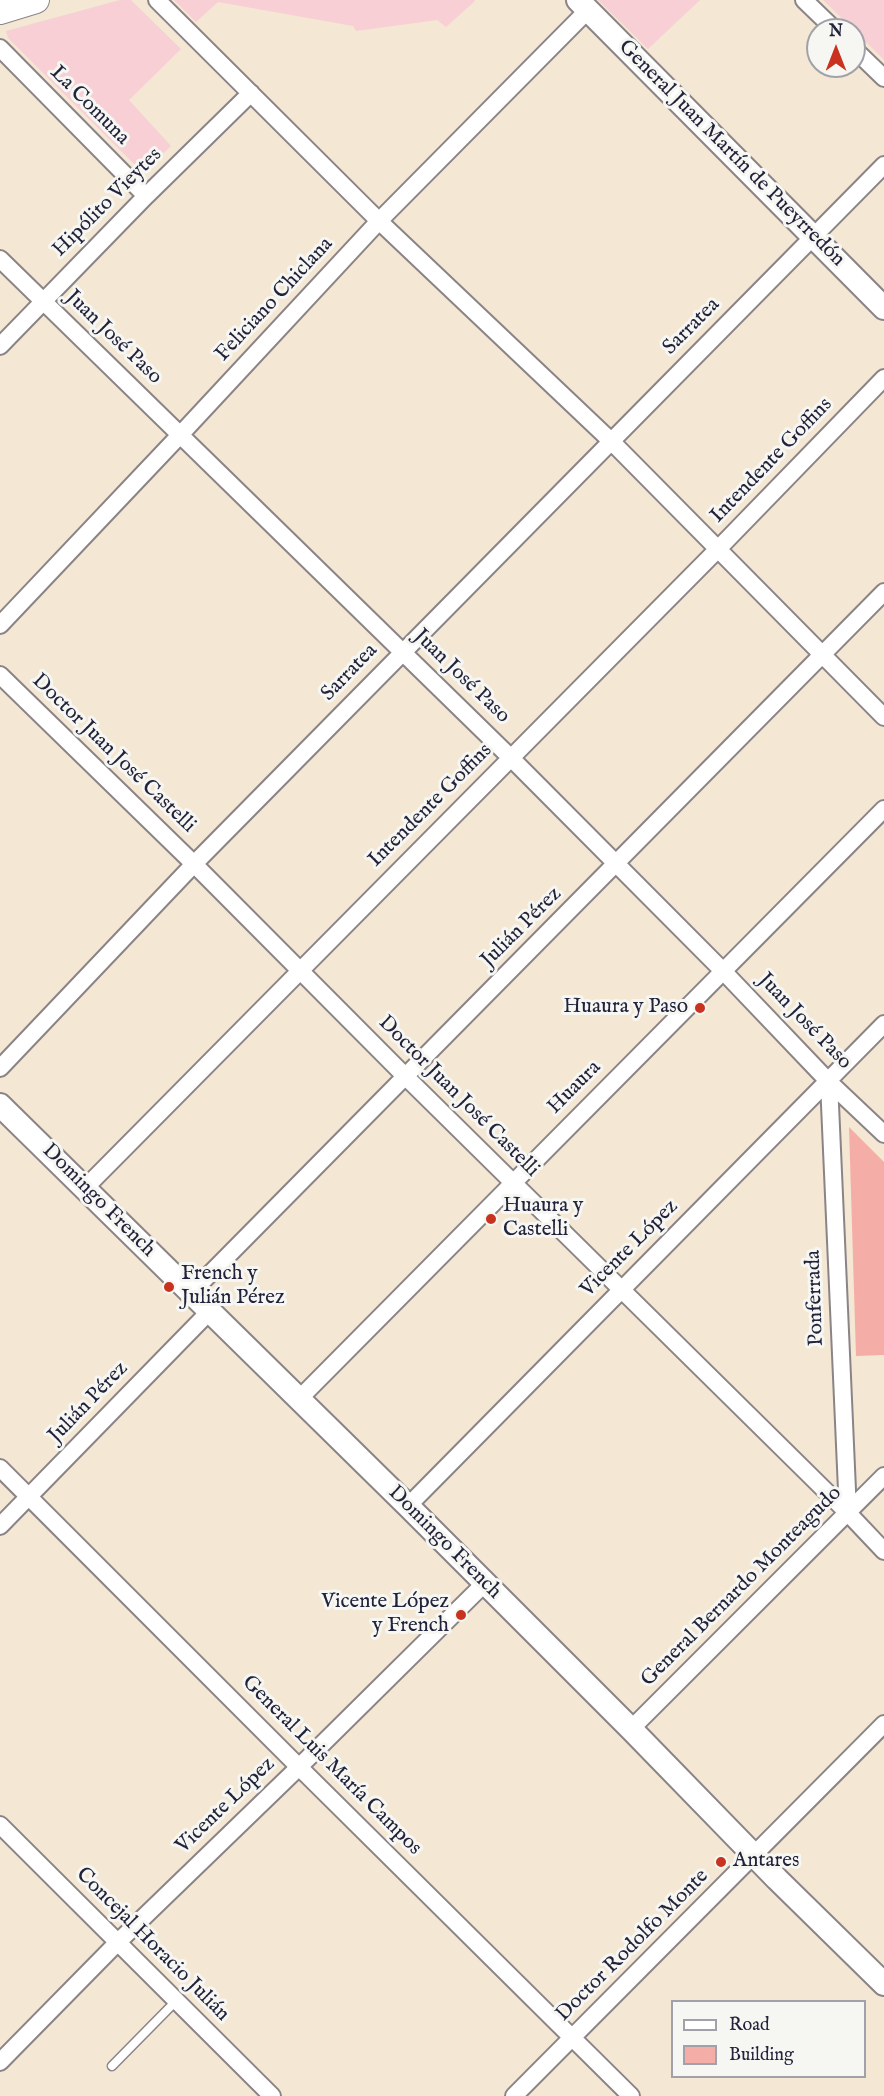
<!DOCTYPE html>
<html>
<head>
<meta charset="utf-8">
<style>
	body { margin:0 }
	#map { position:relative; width:884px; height:2096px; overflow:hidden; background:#f4e7d3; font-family:"IM FELL English",serif }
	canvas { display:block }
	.legend { position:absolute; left:671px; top:2000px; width:195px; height:78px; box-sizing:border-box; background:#f6f6f2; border:2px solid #a1a1a9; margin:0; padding:8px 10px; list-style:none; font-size:18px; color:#22223b }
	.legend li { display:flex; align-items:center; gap:12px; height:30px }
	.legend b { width:30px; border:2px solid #a1a1a9 }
	.north { position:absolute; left:806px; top:18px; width:60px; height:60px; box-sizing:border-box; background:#f6f6f2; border:2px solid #a1a1a9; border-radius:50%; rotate:0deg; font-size:16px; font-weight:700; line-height:24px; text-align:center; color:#22223b }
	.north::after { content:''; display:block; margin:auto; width:21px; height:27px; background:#c8321e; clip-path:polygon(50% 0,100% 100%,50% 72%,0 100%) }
</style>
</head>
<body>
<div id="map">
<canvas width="884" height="2096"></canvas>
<ul class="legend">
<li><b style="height:8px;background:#fff"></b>Road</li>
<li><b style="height:16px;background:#f5ada7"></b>Building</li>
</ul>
<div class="north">N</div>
</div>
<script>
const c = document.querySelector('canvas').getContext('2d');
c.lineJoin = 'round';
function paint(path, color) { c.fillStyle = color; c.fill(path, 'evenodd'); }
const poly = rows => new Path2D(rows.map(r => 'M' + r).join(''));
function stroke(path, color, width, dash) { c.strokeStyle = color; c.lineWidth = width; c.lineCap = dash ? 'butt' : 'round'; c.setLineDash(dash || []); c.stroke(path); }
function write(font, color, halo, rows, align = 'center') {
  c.font = font + ' "IM FELL English",serif'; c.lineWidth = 6; c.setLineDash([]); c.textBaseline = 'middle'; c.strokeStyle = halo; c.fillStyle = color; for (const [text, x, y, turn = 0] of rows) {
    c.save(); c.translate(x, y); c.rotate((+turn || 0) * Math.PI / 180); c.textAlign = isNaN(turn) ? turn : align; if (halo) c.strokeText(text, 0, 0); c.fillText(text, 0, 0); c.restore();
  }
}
const built = poly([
	[120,0,131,0,181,49,129,100,171,146,148,168,138,168,8,38,6,31],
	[174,0,475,0,475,1,446,27,437,20,356,31,353,26,218,2,196,22],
	[598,0,700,0,648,49],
	[823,0,884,0,884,60,854,30]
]);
const building = poly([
	[849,1127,884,1162,884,1355,856,1356]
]);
const lane = poly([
	[112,2066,176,2001]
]);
const street = poly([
	[157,0,379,221,611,441,884,717],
	[804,0,835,30],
	[0,48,146,196],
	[854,49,884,78],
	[0,259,510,757,724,972,829,1082,884,1134],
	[0,346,146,196,251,93],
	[0,625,180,435,379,221,588,10],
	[0,675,194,864,406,1077,848,1513,884,1551],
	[0,1068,194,864,884,165],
	[829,1082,848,1513],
	[85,1188,718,549,884,378],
	[191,1293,884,592],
	[298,1400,884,809],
	[0,1468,299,1767,631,2096],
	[408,1506,884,1024],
	[0,1526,209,1312],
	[631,1729,884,1476],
	[0,1825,272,2096],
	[0,2062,118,1942,299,1767,484,1584],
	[514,2096,884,1724]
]);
const secondary = poly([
	[578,0,884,308],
	[0,1105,408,1506,631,1729,777,1879,884,1984]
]);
const primary = poly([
	[0,11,36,0]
]);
const markers = [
	[700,1008,6,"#c8321e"],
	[491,1219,6,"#c8321e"],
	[169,1287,6,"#c8321e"],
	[461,1615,6,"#c8321e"],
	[721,1862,6,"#c8321e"]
];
const streetNames = [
	["La Comuna",89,106,45],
	["General Juan Martín de Pueyrredón",731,154,45],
	["Hipólito Vieytes",108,203,-45],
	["Feliciano Chiclana",275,300,-47],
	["Sarratea",692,327,-45],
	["Juan José Paso",113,338,44],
	["Intendente Goffins",772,461,-46],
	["Sarratea",350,673,-46],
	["Juan José Paso",461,677,44],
	["Doctor Juan José Castelli",113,754,44],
	["Intendente Goffins",431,806,-45],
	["Julián Pérez",522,928,-45],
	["Juan José Paso",804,1022,46],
	["Huaura",575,1088,-45],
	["Doctor Juan José Castelli",458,1097,45],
	["Domingo French",98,1201,45],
	["Vicente López",630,1249,-45],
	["Ponferrada",816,1298,-92],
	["Julián Pérez",89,1403,-46],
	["Domingo French",444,1543,45],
	["General Bernardo Monteagudo",742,1587,-45],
	["General Luis María Campos",331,1766,45],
	["Vicente López",226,1806,-44],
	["Concejal Horacio Julián",152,1945,45],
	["Doctor Rodolfo Monte",633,1946,-45]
];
const poiNames = [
	["Huaura y Paso",688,1008,"right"],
	["Huaura y",503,1207],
	["Castelli",503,1231],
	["French y",181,1275],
	["Julián Pérez",181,1299],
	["Vicente López",449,1603,"right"],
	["y French",449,1627,"right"],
	["Antares",733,1862]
];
paint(built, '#f7cfd5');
paint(building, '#f5ada7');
stroke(lane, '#8b8487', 11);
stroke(street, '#8b8487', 20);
stroke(secondary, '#8b8487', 26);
stroke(primary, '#8b8487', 28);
stroke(lane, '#fff', 8);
stroke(street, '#fff', 16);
stroke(secondary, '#fff', 22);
stroke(primary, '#fff', 26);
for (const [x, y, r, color] of markers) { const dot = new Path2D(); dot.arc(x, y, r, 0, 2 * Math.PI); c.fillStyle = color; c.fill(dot); stroke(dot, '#f6f6f2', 2); }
write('21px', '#22223b', '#f6f6f2', streetNames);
write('21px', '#22223b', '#f6f6f2', poiNames, 'left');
</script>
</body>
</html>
